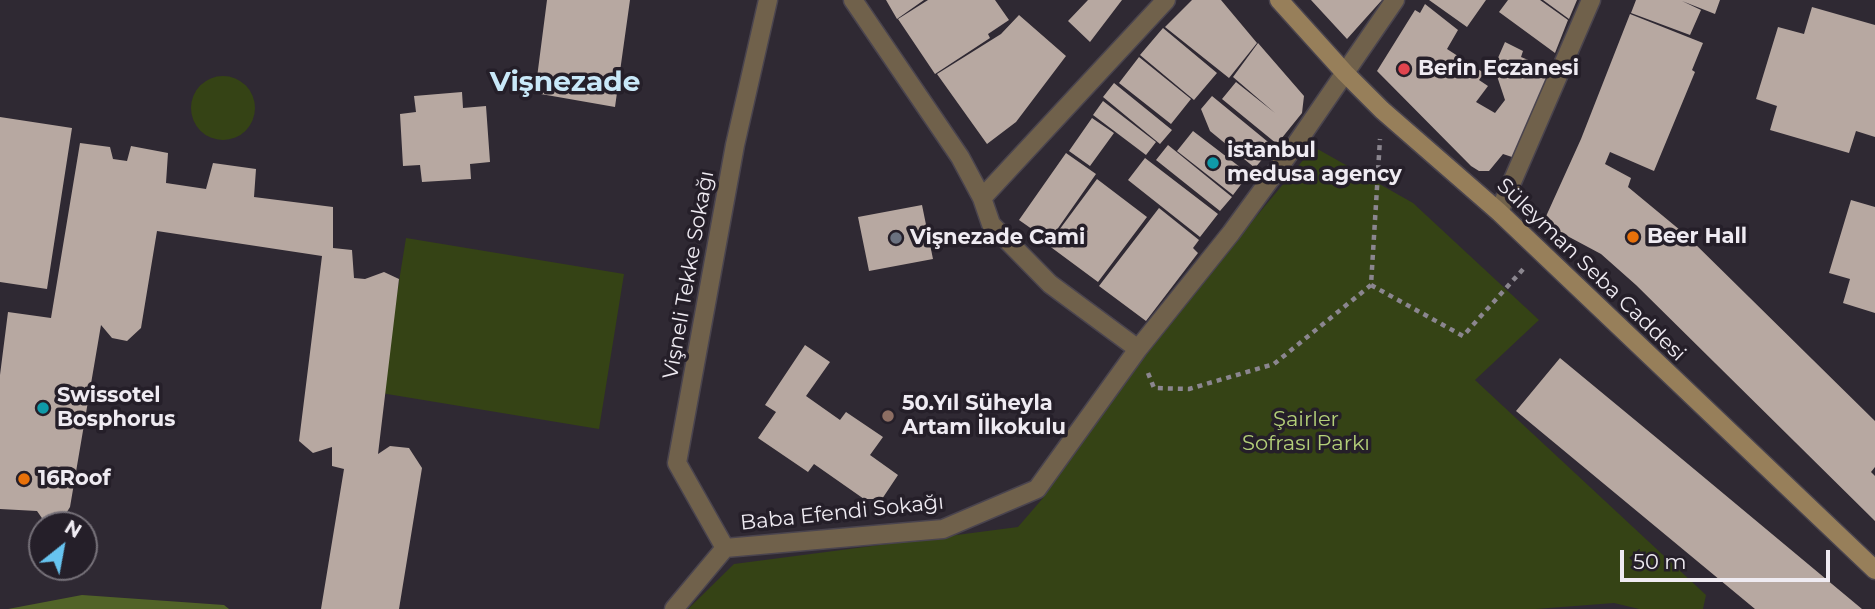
<!DOCTYPE html>
<html>
<head>
<meta charset="utf-8">
<style>
	body { margin:0 }
	#map { position:relative; width:1875px; height:609px; overflow:hidden; background:#2f2933; font-family:Montserrat,sans-serif }
	canvas { display:block }
	.north { position:absolute; left:28px; top:511px; width:70px; height:70px; box-sizing:border-box; background:#251f29; border:2px solid #767179; border-radius:50%; rotate:31deg; font-size:19px; font-weight:700; line-height:28px; text-align:center; color:#efebf2 }
	.north::after { content:''; display:block; margin:auto; width:24px; height:32px; background:#67c4f0; clip-path:polygon(50% 0,100% 100%,50% 72%,0 100%) }
	.scale { position:absolute; left:1620px; top:550px; width:210px; height:32px; box-sizing:border-box; border:4px solid #efebf2; border-top:0; padding-left:9px; font-size:21px; line-height:24px; white-space:nowrap; color:#efebf2; -webkit-text-stroke:5px #251f29; paint-order:stroke }
</style>
</head>
<body>
<div id="map">
<canvas width="1875" height="609"></canvas>
<div class="north">N</div>
<div class="scale">50 m</div>
</div>
<script>
const c = document.querySelector('canvas').getContext('2d');
c.lineJoin = 'round';
function paint(path, color) { c.fillStyle = color; c.fill(path, 'evenodd'); }
const poly = rows => new Path2D(rows.map(r => 'M' + r).join(''));
function stroke(path, color, width, dash) { c.strokeStyle = color; c.lineWidth = width; c.lineCap = dash ? 'butt' : 'round'; c.setLineDash(dash || []); c.stroke(path); }
function write(font, color, halo, rows, align = 'center') {
  c.font = font + ' Montserrat,sans-serif'; c.lineWidth = 7; c.setLineDash([]); c.textBaseline = 'middle'; c.strokeStyle = halo; c.fillStyle = color; for (const [text, x, y, turn = 0] of rows) {
    c.save(); c.translate(x, y); c.rotate((+turn || 0) * Math.PI / 180); c.textAlign = isNaN(turn) ? turn : align; if (halo) c.strokeText(text, 0, 0); c.fillText(text, 0, 0); c.restore();
  }
}
const green = poly([
	'191 108a32 32 0 1 1 64 0a32 32 0 1 1-64 0Z',
	[1314,147,1413,203,1539,320,1475,380,1706,595,1703,609,1639,609,1614,603,1536,609,688,609,734,564,1018,527,1043,498,1116,385],
	[406,238,624,274,599,429,381,393]
]);
const forest = poly([
	[82,595,224,605,229,609,8,609]
]);
const building = poly([
	[547,0,630,0,615,107,535,93],
	[886,0,924,0,897,19],
	[928,0,995,0,1009,20,988,34,990,38,935,74,898,19],
	[1088,0,1122,0,1090,42,1068,21],
	[1192,0,1221,0,1257,43,1229,78,1165,27],
	[1311,0,1382,0,1347,39],
	[1429,0,1486,0,1467,27],
	[1508,0,1540,0,1568,20,1555,53,1499,12],
	[1543,0,1577,0,1569,19],
	[1636,0,1720,0,1715,14,1682,1,1701,10,1690,35,1631,13],
	[1425,4,1458,30,1447,49,1484,73,1479,80,1488,86,1476,102,1495,113,1505,100,1494,67,1505,42,1523,51,1521,57,1538,64,1535,71,1550,77,1515,158,1503,154,1489,171,1479,171,1471,166,1377,71,1415,10,1420,13],
	[1812,7,1875,25,1875,137,1856,131,1849,153,1770,130,1777,106,1756,99,1778,27,1804,34],
	[1630,14,1703,43,1692,70,1695,72,1654,171,1610,152,1605,164,1631,178,1628,187,1686,235,1875,421,1875,467,1871,472,1875,476,1875,521,1636,285,1601,254,1543,223,1581,139],
	[1019,15,1066,56,1016,122,987,144,937,74,1001,34],
	[1163,28,1217,73,1194,100,1140,55],
	[1258,43,1304,96,1302,113,1277,144,1222,99,1236,82,1275,113,1233,77],
	[1139,57,1191,99,1171,124,1119,83],
	[1114,83,1172,130,1160,144,1103,97],
	[462,92,463,108,486,106,490,162,470,164,471,179,422,182,420,165,403,166,400,114,416,112,414,96],
	[1212,96,1273,146,1255,168,1210,131,1201,109],
	[1103,101,1156,142,1146,155,1093,115],
	[0,117,72,128,47,289,0,282],
	[1092,118,1114,133,1090,166,1069,151],
	[1193,131,1249,174,1233,195,1177,151],
	[80,143,110,147,113,159,127,161,131,146,168,153,166,183,206,189,213,163,256,169,254,197,333,207,333,248,352,250,354,278,365,279,384,272,399,279,378,454,390,446,409,448,422,468,399,609,321,609,344,469,332,466,332,447,313,453,299,441,322,256,157,231,141,328,127,341,112,338,101,325,70,507,60,523,44,521,37,511,0,509,0,375,8,312,51,318],
	[1168,145,1232,197,1220,211,1156,160],
	[1066,153,1096,174,1049,241,1019,220],
	[1145,158,1218,214,1200,237,1128,180],
	[1097,179,1147,217,1098,282,1048,245],
	[1851,200,1875,207,1875,313,1843,303,1850,279,1829,273],
	[922,205,933,259,869,271,858,217],
	[1159,208,1199,240,1193,248,1198,253,1146,321,1099,286],
	[805,345,830,362,806,396,840,420,846,412,883,437,870,455,898,475,882,499,864,499,814,464,808,472,758,438,776,412,765,405],
	[1560,358,1658,439,1862,609,1755,609,1516,411]
]);
const path = poly([
	[1371,285,1463,336,1525,267],
	[1148,373,1154,388,1189,389,1274,364,1371,285,1380,139]
]);
const street = poly([
	[853,0,960,157,982,198,991,224,1050,284,1138,349],
	[982,198,1166,0],
	[1499,212,1591,0],
	[725,548,943,529,1037,489,1138,349,1231,233,1296,144,1395,0],
	[725,548,677,463,735,145,768,0],
	[674,609,725,548]
]);
const secondary = poly([
	[1279,0,1345,73,1382,110,1499,212,1875,570]
]);
const markers = [
	[1404,69,7,"#e0444e"],
	[1213,163,7,"#0f9aa8"],
	[1633,237,7,"#e8710a"],
	[896,238,7,"#6b7280"],
	[43,408,7,"#0f9aa8"],
	[888,416,7,"#8d6e63"],
	[24,479,7,"#e8710a"]
];
const poiNames = [
	["Berin Eczanesi",1418,69],
	["istanbul",1227,151],
	["medusa agency",1227,175],
	["Beer Hall",1647,237],
	["Vişnezade Cami",910,238],
	["Swissotel",57,396],
	["Bosphorus",57,420],
	["50.Yıl Süheyla",902,404],
	["Artam İlkokulu",902,428],
	["16Roof",38,479]
];
const streetNames = [
	["Süleyman Seba Caddesi",1591,270,44],
	["Vişneli Tekke Sokağı",689,275,-80],
	["Baba Efendi Sokağı",842,513,-6]
];
const parkNames = [
	["Şairler",1306,420],
	["Sofrası Parkı",1306,444]
];
const districtNames = [
	["Vişnezade",565,83]
];
paint(green, '#354315');
paint(forest, '#516328');
paint(building, '#b7a8a1');
stroke(street, '#4a444e', 21);
stroke(secondary, '#4a444e', 21);
stroke(path, '#8b868f', 4.5, [5, 5]);
stroke(street, '#70614b', 18);
stroke(secondary, '#977f5a', 18);
for (const [x, y, r, color] of markers) { const dot = new Path2D(); dot.arc(x, y, r, 0, 2 * Math.PI); c.fillStyle = color; c.fill(dot); stroke(dot, '#251f29', 2.5); }
write('bold 21px', '#efebf2', '#251f29', poiNames, 'left');
write('21px', '#efebf2', '#251f29', streetNames);
write('21px', '#b4d079', '#251f29', parkNames);
write('bold 28px', '#c9e9f9', '#251f29', districtNames);
</script>
</body>
</html>
